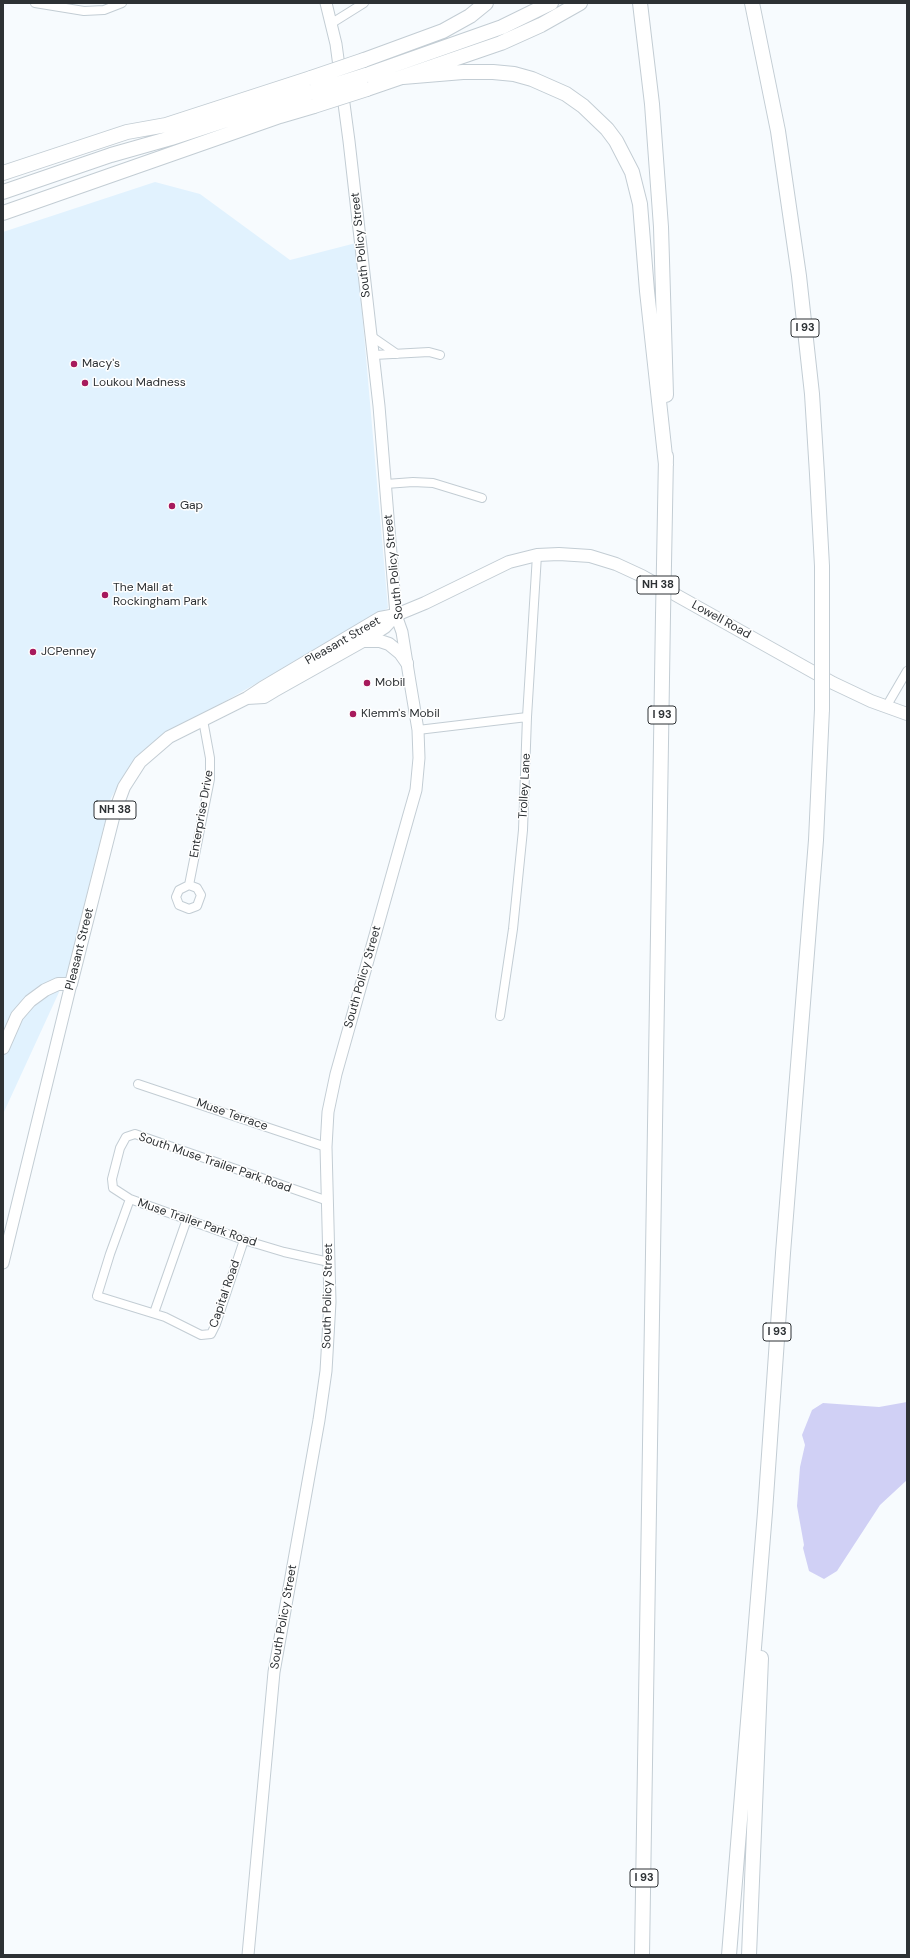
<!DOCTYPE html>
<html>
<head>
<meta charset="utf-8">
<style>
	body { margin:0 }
	#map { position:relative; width:910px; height:1958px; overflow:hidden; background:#f7fbfe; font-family:"DM Sans",sans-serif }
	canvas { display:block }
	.frame { position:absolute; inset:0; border:4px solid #2d3134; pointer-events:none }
</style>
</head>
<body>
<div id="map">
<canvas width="910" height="1958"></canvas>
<div class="frame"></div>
</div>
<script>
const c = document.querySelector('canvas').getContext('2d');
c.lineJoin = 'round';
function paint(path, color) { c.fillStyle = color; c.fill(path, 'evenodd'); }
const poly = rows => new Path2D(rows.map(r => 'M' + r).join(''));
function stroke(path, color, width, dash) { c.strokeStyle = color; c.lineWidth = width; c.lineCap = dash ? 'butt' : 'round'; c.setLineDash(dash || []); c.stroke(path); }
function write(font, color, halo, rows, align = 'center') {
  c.font = font + ' "DM Sans",sans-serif'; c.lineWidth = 3; c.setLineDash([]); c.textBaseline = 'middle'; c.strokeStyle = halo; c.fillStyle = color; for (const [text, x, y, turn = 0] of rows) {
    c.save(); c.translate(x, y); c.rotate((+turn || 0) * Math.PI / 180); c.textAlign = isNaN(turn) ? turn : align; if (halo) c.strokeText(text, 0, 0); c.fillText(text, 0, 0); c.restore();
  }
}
const built = poly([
	[155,182,200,194,290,260,356,243,388,608,154,742,129,767,111,798,66,977,3,1114,3,232]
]);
const green = poly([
	[907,1402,907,1480,880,1505,837,1571,824,1579,809,1571,803,1548,804,1545,797,1506,800,1467,805,1445,802,1435,812,1410,823,1403,879,1407]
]);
const street = poly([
	[35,3,84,11,104,10,122,3],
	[332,23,364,3],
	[371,336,397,354],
	[374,355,429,352,440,355],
	[386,484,413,482,433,483,482,498],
	[886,707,907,671],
	[418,730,527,717],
	[189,885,197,888,201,895,197,906,189,909,179,905,176,897,179,890,189,885,210,779,210,758,203,720],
	[500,1016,513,929,523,830,527,717,537,555],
	[138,1084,326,1147],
	[130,1199,113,1188,112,1179,120,1148,126,1137,135,1134,328,1201],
	[244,1240,216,1324,211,1334,201,1335,165,1317,97,1296,110,1254,130,1199,244,1240,284,1252,329,1262],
	[154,1313,187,1219]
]);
const secondary = poly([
	[3,1263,71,984],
	[248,1955,274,1672,319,1420,326,1371,330,1302,326,1147,328,1112,336,1074,408,818,416,790,419,758,418,730,410,682,402,632,396,615,379,406,349,141,336,44,326,3]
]);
const primary = poly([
	[364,641,380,641,389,644,400,653,407,663],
	[247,698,264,697,274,691,363,641,385,627,396,615],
	[3,1048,17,1016,30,1001,45,990,58,984,71,984,114,814,124,787,140,762,169,737,247,698,262,688,380,618,396,615,425,603,509,562,537,555,559,554,590,556,616,564,642,576,833,683,871,701,907,714]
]);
const highway = poly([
	[640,3,652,104,661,227,666,395],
	[752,3,778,131,799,276,812,394,817,474,822,566,822,657],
	[364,60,443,31,470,16,486,3],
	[366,75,502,27,551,3],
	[403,77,463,72,493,72,514,74,532,79,566,94,583,106,607,129,616,141,632,172,640,204,647,291,666,465],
	[367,89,501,43,541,25,580,3],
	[3,173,127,132,166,125,311,78],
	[3,192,111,155,171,138,312,92],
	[3,213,280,116,314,106],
	[664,564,666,456],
	[642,1955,663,615],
	[729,1955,765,1512,783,1253,816,840,822,709],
	[749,1955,761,1658]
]);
const highwayBridge = poly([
	[311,78,364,60],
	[312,92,366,75],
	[314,106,367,89],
	[663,615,664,564],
	[822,657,822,709]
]);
const markers = [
	[74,364,4,"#a71a5c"],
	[85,383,4,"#a71a5c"],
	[172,506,4,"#a71a5c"],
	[105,595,4,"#a71a5c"],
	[33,652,4,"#a71a5c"],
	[367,683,4,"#a71a5c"],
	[353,714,4,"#a71a5c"]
];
const shields = [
	[805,328,28],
	[658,585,42],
	[662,715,28],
	[115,810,42],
	[777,1332,28],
	[644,1878,28]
];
const shieldNames = [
	["I 93",805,328],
	["NH 38",658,585],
	["I 93",662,715],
	["NH 38",115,810],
	["I 93",777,1332],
	["I 93",644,1878]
];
const streetNames = [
	["South Policy Street",361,245,-96],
	["South Policy Street",394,567,-96],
	["Lowell Road",721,620,29],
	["Pleasant Street",343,641,-30],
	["Trolley Lane",525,786,-87],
	["Enterprise Drive",202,814,-80],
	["Pleasant Street",80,949,-76],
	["South Policy Street",363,977,-74],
	["Muse Terrace",232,1115,19],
	["South Muse Trailer Park Road",215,1163,19],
	["Muse Trailer Park Road",197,1223,19],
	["Capital Road",225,1294,-71],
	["South Policy Street",328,1296,-89],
	["South Policy Street",284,1617,-80]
];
const poiNames = [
	["Macy's",82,364],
	["Loukou Madness",93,383],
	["Gap",180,506],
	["The Mall at",113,588],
	["Rockingham Park",113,602],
	["JCPenney",41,652],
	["Mobil",375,683],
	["Klemm's Mobil",361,714]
];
paint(built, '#e1f2fe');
paint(green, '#d0d0f5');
stroke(street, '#c3cdd4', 10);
stroke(secondary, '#c3cdd4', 13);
stroke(primary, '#c3cdd4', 14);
stroke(highway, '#c3cdd4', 16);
stroke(street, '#fff', 8);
stroke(secondary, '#fff', 11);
stroke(primary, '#fff', 12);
stroke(highway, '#fff', 14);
stroke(highwayBridge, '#c3cdd4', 16, []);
stroke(highwayBridge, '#fff', 14);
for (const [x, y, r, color] of markers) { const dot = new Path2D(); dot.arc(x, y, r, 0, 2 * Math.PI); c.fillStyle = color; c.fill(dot); stroke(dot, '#fff', 1.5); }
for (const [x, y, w] of shields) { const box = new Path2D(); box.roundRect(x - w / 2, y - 9, w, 18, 3); c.fillStyle = '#fff'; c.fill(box); stroke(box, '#2d3134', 1); }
write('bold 11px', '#2d3134', null, shieldNames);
write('12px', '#2d3134', '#fff', streetNames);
write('12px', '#2d3134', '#fff', poiNames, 'left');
</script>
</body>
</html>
